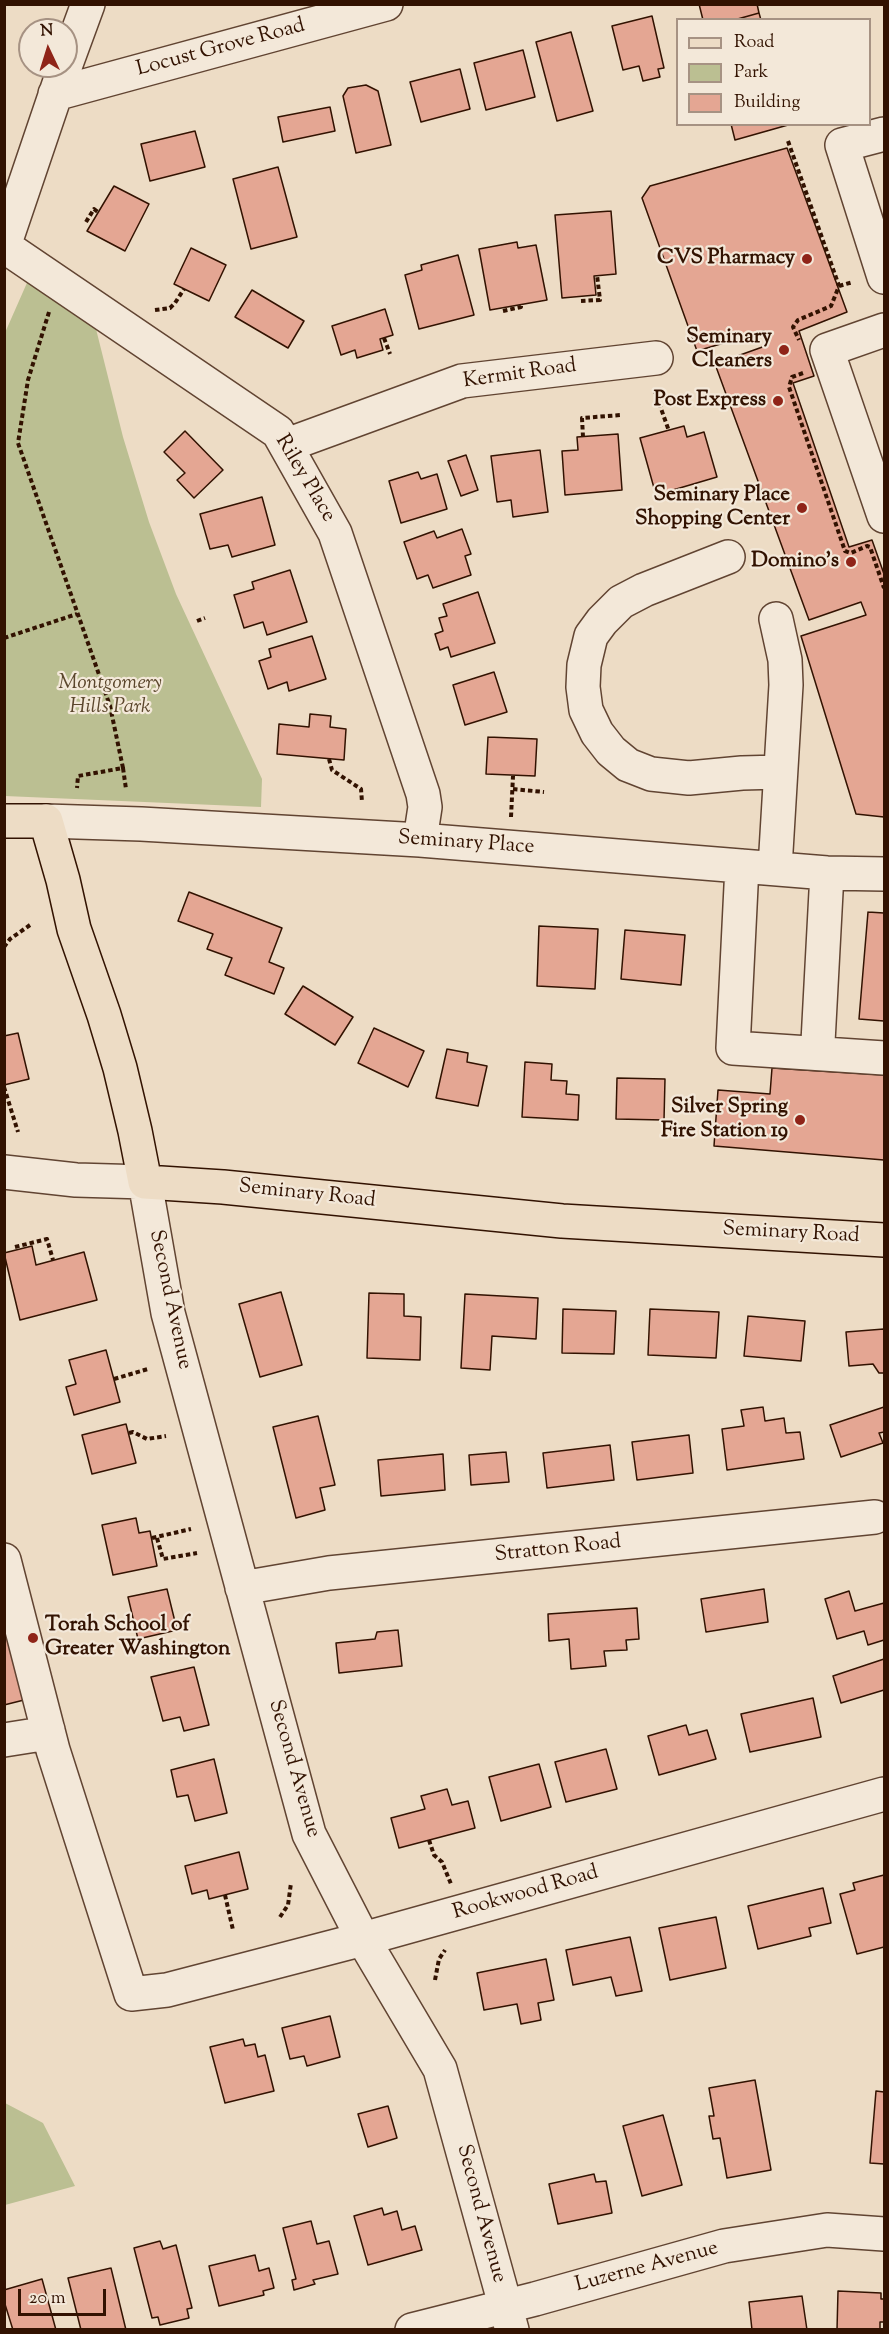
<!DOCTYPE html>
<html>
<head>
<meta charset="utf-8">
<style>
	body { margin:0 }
	#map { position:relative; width:889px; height:2334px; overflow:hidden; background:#eddcc5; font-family:"Sorts Mill Goudy",serif }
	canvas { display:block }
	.frame { position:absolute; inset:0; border:6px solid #321201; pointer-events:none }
	.legend { position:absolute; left:676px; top:18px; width:195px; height:108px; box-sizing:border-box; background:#f3e8d9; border:2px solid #a69283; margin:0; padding:8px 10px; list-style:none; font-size:18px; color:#321201 }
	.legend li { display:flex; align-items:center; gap:12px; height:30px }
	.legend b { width:30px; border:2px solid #a69283 }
	.north { position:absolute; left:18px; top:18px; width:60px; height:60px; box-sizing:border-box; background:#f3e8d9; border:2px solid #a69283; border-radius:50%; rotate:356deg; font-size:16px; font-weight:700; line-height:24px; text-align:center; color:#321201 }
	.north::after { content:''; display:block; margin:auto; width:21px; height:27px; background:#8f2418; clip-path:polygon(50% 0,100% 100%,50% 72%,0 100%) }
	.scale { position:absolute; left:18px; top:2289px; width:88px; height:27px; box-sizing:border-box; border:3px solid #321201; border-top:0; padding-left:8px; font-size:18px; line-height:21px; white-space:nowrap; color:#321201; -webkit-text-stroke:4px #f3e8d9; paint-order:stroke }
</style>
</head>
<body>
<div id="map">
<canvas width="889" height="2334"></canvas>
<div class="frame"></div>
<ul class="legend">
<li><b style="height:8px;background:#eddcc5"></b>Road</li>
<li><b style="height:16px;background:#bbbf92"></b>Park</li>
<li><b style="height:16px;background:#e4a693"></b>Building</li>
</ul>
<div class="north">N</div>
<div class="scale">20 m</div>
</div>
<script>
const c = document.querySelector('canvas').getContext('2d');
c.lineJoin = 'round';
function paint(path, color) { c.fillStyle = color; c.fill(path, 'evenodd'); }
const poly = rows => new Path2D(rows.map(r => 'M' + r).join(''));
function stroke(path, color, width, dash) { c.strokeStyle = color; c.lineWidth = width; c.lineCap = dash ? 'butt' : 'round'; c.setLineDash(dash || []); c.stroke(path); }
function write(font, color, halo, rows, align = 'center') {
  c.font = font + ' "Sorts Mill Goudy",serif'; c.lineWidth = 4.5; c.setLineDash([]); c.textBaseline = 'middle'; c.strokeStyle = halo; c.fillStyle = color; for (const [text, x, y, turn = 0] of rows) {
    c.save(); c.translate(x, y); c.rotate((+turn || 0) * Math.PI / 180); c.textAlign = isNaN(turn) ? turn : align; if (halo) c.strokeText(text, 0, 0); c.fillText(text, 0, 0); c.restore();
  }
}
const green = poly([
	[30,276,94,321,123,437,149,522,176,594,262,779,261,807,5,796,4,335],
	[5,2103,43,2123,75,2186,5,2205]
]);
const building = poly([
	[699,4,757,4,759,13,734,20,703,20,699,4],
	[759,13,761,20,734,20,759,13],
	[652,16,664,68,658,69,660,77,643,81,639,66,623,70,612,26,652,16],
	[571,32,593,111,557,121,536,42,571,32],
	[523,50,535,97,486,110,474,63,523,50],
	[460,69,470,109,421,122,410,82,460,69],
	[366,85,378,91,391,145,356,153,343,96,348,88,366,85],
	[330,107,335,131,283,142,278,117,330,107],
	[731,124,788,124,788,125,735,140,731,124],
	[195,131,205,167,150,181,141,144,195,131],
	[787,148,847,312,799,331,814,376,793,383,849,547,872,540,884,574,884,817,856,814,801,636,866,615,861,602,809,620,715,364,768,345,764,331,697,351,642,198,650,186,787,148],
	[278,167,297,237,251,249,233,179,278,167],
	[114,186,149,204,125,251,87,231,114,186],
	[611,211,616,274,594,276,596,295,562,298,555,215,611,211],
	[517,242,518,248,536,245,547,300,490,310,479,249,517,242],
	[191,248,226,265,209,301,174,284,191,248],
	[458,255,474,315,419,329,405,275,422,270,421,265,458,255],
	[252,290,304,321,288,348,235,317,252,290],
	[385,309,393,335,380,339,383,350,357,358,355,350,341,355,332,326,385,309],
	[684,426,687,437,704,432,717,477,656,495,640,438,684,426],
	[185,431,223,470,194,498,177,480,185,473,164,452,185,431],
	[618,434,622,490,565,495,562,451,578,450,577,437,618,434],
	[540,450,548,512,513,517,511,500,497,502,491,456,540,450],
	[466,455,478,490,461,496,448,461,466,455],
	[418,472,421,479,437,474,447,509,401,523,389,481,418,472],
	[262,497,275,545,232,557,228,545,210,549,200,514,262,497],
	[462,529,471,554,465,556,471,575,433,588,428,575,417,579,404,542,434,531,437,538,462,529],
	[290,570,307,622,267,635,263,622,244,628,234,595,254,589,252,582,290,570],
	[478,592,495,643,451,657,448,647,440,650,435,634,443,631,439,618,447,616,443,604,478,592],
	[312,636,326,679,289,691,287,682,268,689,259,661,271,657,269,649,312,636],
	[494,672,507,712,465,725,453,685,494,672],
	[310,714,331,716,330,727,346,729,344,760,277,754,279,724,309,727,310,714],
	[488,737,537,739,535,776,486,774,488,737],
	[189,892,282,928,269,962,284,968,274,994,225,975,232,958,207,949,213,934,178,921,189,892],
	[868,912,884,913,884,1021,859,1019,868,912],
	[539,926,598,929,595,989,537,986,539,926],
	[625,930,685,935,681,985,621,979,625,930],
	[303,986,353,1017,335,1045,285,1014,303,986],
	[374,1028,424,1051,408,1087,358,1063,374,1028],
	[18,1033,29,1079,4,1085,4,1036,18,1033],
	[447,1049,468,1053,467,1062,487,1066,478,1106,436,1098,447,1049],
	[525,1062,552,1064,551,1080,567,1081,566,1094,579,1095,578,1120,522,1117,525,1062],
	[772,1068,884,1075,884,1160,714,1146,718,1090,770,1094,772,1068],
	[617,1078,665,1079,664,1120,616,1119,617,1078],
	[32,1246,36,1265,84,1252,97,1300,20,1320,4,1253,32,1246],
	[281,1292,302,1365,260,1377,239,1304,281,1292],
	[369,1293,404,1294,404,1316,421,1317,420,1360,367,1358,369,1293],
	[465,1294,538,1298,536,1339,492,1336,490,1370,461,1368,465,1294],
	[563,1309,616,1311,614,1354,562,1353,563,1309],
	[650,1309,719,1312,716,1358,648,1355,650,1309],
	[748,1316,805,1321,801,1361,744,1356,748,1316],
	[884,1329,884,1373,879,1373,873,1364,849,1366,846,1332,884,1329],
	[106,1350,120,1402,74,1415,66,1387,76,1384,69,1360,106,1350],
	[763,1407,765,1421,784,1418,786,1433,800,1432,804,1459,727,1470,722,1429,744,1426,741,1410,763,1407],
	[884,1407,884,1432,879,1433,883,1443,841,1457,830,1425,884,1407],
	[318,1416,335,1485,320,1488,325,1510,296,1518,273,1427,318,1416],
	[126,1424,136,1463,92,1474,82,1435,126,1424],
	[689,1435,693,1473,637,1480,632,1442,689,1435],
	[610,1445,614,1480,547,1488,543,1453,610,1445],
	[506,1452,509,1482,471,1485,469,1455,506,1452],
	[443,1454,445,1490,381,1496,378,1460,443,1454],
	[136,1518,139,1533,150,1531,157,1566,113,1575,102,1525,136,1518],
	[167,1589,177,1630,138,1639,128,1597,167,1589],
	[764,1589,768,1622,706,1632,701,1599,764,1589],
	[849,1591,855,1611,884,1603,884,1640,868,1645,864,1631,837,1639,825,1599,849,1591],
	[637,1608,639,1639,626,1640,627,1650,604,1651,606,1666,571,1669,569,1639,549,1641,548,1614,637,1608],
	[4,1613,28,1699,4,1705,4,1613],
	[398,1630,402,1666,339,1673,336,1643,375,1639,377,1632,398,1630],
	[884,1659,884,1690,841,1703,833,1676,884,1659],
	[194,1667,209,1725,184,1731,180,1717,163,1721,151,1677,194,1667],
	[813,1698,821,1737,750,1752,741,1714,813,1698],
	[686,1725,689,1735,707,1730,716,1759,659,1775,648,1736,686,1725],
	[606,1749,617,1789,566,1802,555,1762,606,1749],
	[214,1759,227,1813,195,1821,188,1795,177,1797,171,1770,214,1759],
	[539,1764,551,1807,501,1821,489,1777,539,1764],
	[447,1789,452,1805,468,1801,475,1828,399,1848,391,1818,425,1809,421,1796,447,1789],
	[239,1852,248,1889,209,1899,207,1890,192,1894,185,1866,239,1852],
	[884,1875,884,1947,857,1954,840,1894,855,1890,853,1883,884,1875],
	[823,1888,831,1923,809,1928,811,1936,758,1949,748,1906,823,1888],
	[716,1917,726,1968,670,1980,659,1928,716,1917],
	[630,1937,642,1991,616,1996,611,1977,573,1985,566,1950,630,1937],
	[546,1959,554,2000,538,2003,541,2020,521,2024,517,2004,484,2010,477,1973,546,1959],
	[330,2016,340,2057,307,2066,304,2056,290,2059,282,2028,330,2016],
	[243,2039,245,2046,255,2044,258,2057,265,2055,274,2091,225,2103,210,2047,243,2039],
	[755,2080,771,2170,727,2178,720,2138,713,2139,709,2116,714,2116,709,2088,755,2080],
	[876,2091,884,2092,884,2164,870,2163,876,2091],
	[388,2106,397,2138,368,2147,358,2114,388,2106],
	[663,2115,682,2185,642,2196,623,2126,663,2115],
	[594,2174,596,2182,606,2181,612,2213,558,2224,549,2184,594,2174],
	[382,2208,384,2215,397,2211,402,2230,415,2226,422,2250,368,2265,354,2216,382,2208],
	[311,2221,317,2244,329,2241,338,2274,313,2280,315,2284,294,2290,292,2280,296,2279,283,2228,311,2221],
	[160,2241,163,2249,176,2245,192,2308,187,2309,189,2318,160,2325,158,2317,152,2318,134,2248,160,2241],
	[255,2255,259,2271,269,2268,274,2288,263,2291,264,2295,219,2306,209,2266,255,2255],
	[111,2268,126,2330,81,2330,68,2278,111,2268],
	[42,2279,56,2330,13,2330,4,2301,4,2290,42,2279],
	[838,2291,881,2293,881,2299,884,2299,884,2322,880,2322,880,2330,837,2330,838,2291],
	[802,2296,807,2330,752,2330,749,2302,802,2296]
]);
const path = poly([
	[788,141,839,286,831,306,798,320,793,327,799,340],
	[86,222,94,209,98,212],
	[839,286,853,282],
	[581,301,600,300,597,275],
	[155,310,170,308,175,303,184,289],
	[503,311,521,307,521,304],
	[49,312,28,380,18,443,110,706,123,768,78,776,77,788],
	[384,338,390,354],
	[803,373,792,377,789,387,845,551,851,553,867,546,870,547,884,588],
	[654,389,669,431],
	[583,437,582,418,621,415],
	[197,621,205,618],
	[4,638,77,614],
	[329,759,332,770,361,789,362,802],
	[123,768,126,789],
	[513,789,544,792],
	[511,817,513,776],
	[4,947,10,939,30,925],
	[4,1087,18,1132],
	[15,1247,47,1239,53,1260],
	[114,1379,148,1369],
	[129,1433,133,1432,147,1439,166,1436],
	[152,1538,191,1529],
	[157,1538,163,1559,197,1553],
	[429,1840,434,1855,442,1862,451,1884],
	[225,1895,233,1930],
	[280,1917,288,1905,291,1883],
	[435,1980,439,1959,445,1950]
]);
const minor = poly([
	[66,64,88,4],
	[55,94,386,4],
	[884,134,842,145,884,277],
	[4,246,278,432,335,533,423,794,425,807,420,840],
	[4,246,65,66],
	[884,330,827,350,884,516],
	[287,445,462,381,656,358],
	[728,557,644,590,621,602,602,621,591,636,584,665,583,687,586,710,597,733,611,751,628,765,651,774,689,778,742,773,780,772],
	[46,821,141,824,420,840,827,873,884,874],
	[742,866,733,1048,884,1058],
	[775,868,786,685,785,660,776,619],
	[818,1042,827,873],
	[4,1172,76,1180,145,1182,168,1313,309,1834,363,1939,440,2069,512,2330],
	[4,1560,53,1750,131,1994,167,1990,363,1939,884,1794],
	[242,1588,329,1573,875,1517],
	[4,1740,42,1734,48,1730],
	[412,2330,535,2299,724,2246,827,2230,884,2234]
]);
const major = poly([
	[4,821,46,821,63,880,74,929,104,1015,120,1068,135,1131,145,1182,223,1187,562,1221,884,1240]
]);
const markers = [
	[807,259,6,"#8f2418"],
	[784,350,6,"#8f2418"],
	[778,401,6,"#8f2418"],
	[802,508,6,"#8f2418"],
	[851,562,6,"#8f2418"],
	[800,1120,6,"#8f2418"],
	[33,1638,6,"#8f2418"]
];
const streetNames = [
	["Locust Grove Road",221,49,-15],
	["Kermit Road",520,375,-8],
	["Riley Place",304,479,59],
	["Seminary Place",466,844,4],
	["Seminary Road",307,1195,6],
	["Seminary Road",791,1234,3],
	["Second Avenue",169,1300,78],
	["Stratton Road",558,1550,-6],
	["Second Avenue",293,1769,74],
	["Rookwood Road",526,1894,-16],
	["Second Avenue",480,2214,75],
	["Luzerne Avenue",647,2268,-15]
];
const poiNames = [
	["CVS Pharmacy",795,259],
	["Seminary",772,338],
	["Cleaners",772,362],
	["Post Express",766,401],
	["Seminary Place",790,496],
	["Shopping Center",790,520],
	["Domino's",839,562],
	["Silver Spring",788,1108],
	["Fire Station 19",788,1132],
	["Torah School of",45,1626,"left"],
	["Greater Washington",45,1650,"left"]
];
const parkNames = [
	["Montgomery",110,684],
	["Hills Park",110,708]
];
paint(green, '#bbbf92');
paint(building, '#e4a693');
stroke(building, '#321201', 1.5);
stroke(minor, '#614432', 36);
stroke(major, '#321201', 36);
stroke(path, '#321201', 4, [4.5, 3]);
stroke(minor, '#f3e8d9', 33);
stroke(major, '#eddcc5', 33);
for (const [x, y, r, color] of markers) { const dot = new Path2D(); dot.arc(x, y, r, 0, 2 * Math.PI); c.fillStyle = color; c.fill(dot); stroke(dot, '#f3e8d9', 2); }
write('21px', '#321201', '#f3e8d9', streetNames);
write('bold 21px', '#321201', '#f3e8d9', poiNames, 'right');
write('italic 21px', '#5b462c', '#f3e8d9', parkNames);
</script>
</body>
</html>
